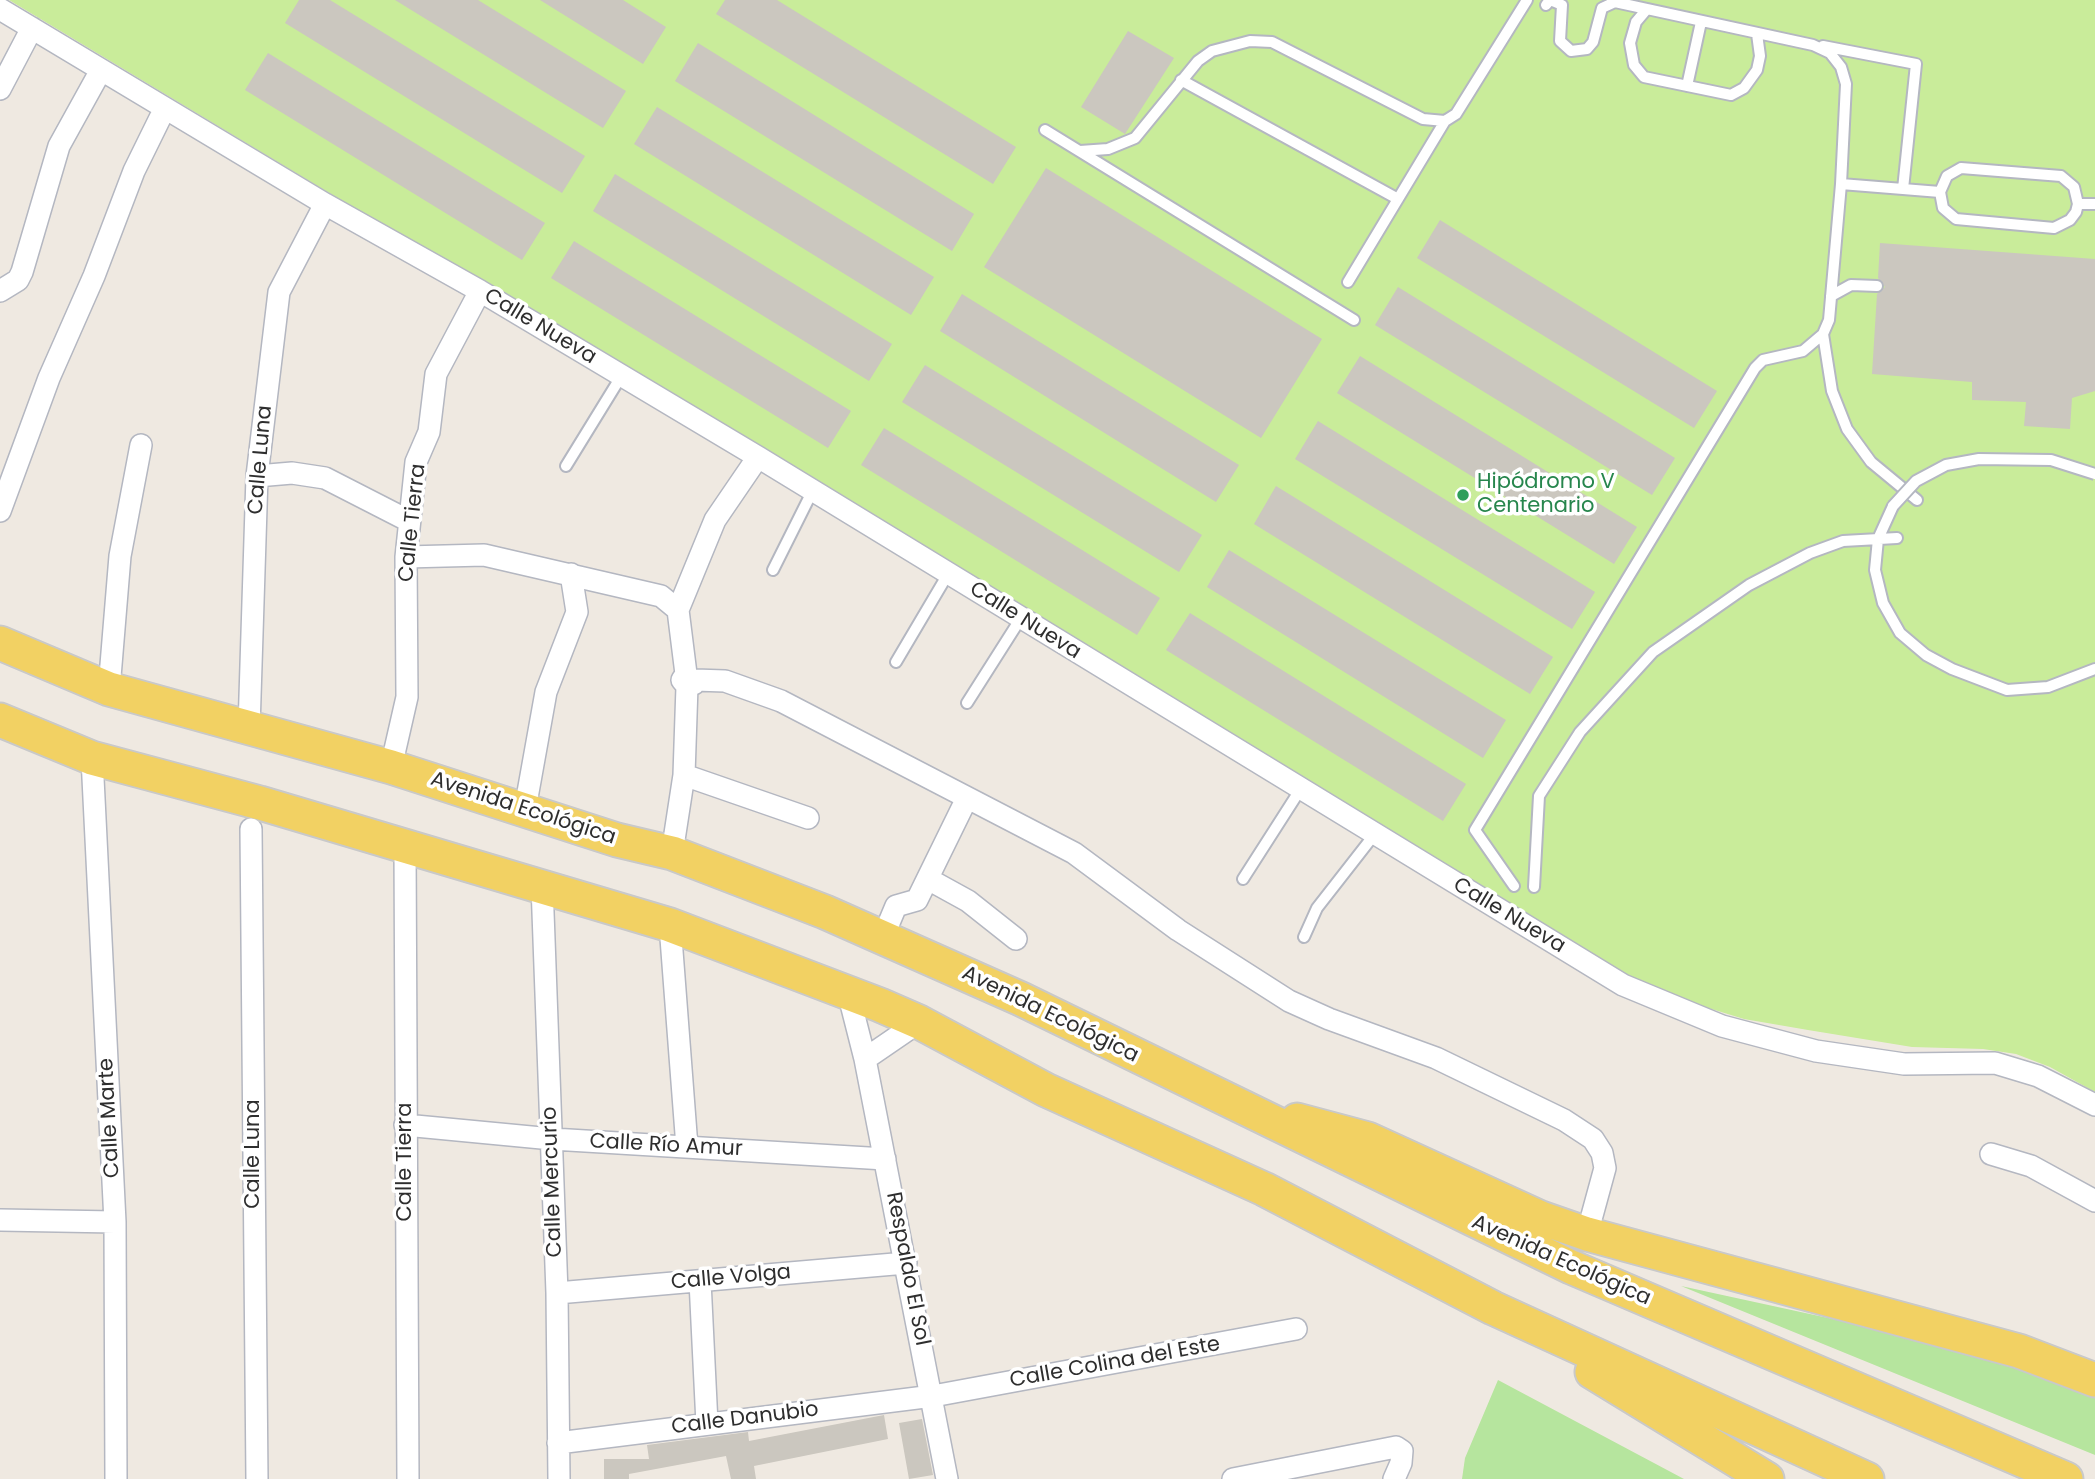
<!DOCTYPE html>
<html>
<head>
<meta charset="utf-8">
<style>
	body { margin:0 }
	canvas { display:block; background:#efe9e1 }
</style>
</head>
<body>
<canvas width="2095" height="1479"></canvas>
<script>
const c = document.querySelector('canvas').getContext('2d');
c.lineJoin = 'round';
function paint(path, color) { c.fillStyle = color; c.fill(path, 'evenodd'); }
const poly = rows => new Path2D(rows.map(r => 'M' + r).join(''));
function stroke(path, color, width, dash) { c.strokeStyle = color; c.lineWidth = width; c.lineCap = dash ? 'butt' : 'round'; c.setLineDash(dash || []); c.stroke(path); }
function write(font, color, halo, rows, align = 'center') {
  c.font = font + ' Poppins,sans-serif'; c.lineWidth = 7; c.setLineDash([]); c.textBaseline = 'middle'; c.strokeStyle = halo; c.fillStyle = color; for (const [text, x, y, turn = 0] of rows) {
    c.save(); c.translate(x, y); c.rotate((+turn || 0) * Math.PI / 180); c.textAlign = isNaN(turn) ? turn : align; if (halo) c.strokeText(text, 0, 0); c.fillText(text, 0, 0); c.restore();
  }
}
const green = poly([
	[1681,1286,1957,1346,2095,1393,2095,1455],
	[1498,1380,1684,1479,1462,1479,1465,1458]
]);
const pitch = poly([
	[9,0,2095,0,2095,1092,2050,1067,2016,1054,1983,1049,1912,1047,1808,1030,1744,1019,1653,991]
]);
const building = poly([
	[299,0,330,0,585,156,562,193,285,23],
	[395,0,478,0,626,91,603,128],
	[540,0,623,0,666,27,643,64],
	[725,0,777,0,1016,147,993,184,716,14],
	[1128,31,1174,58,1125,134,1081,107],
	[698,43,974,214,952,251,675,81],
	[268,53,545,223,522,260,245,90],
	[657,107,934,277,911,315,634,144],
	[1046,168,1322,339,1261,438,984,267],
	[615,174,892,344,869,381,593,211],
	[1440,220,1717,391,1694,428,1417,258],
	[574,241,851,411,828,448,551,278],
	[1880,243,2095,259,2095,391,2072,398,2070,429,2024,426,2026,402,1972,400,1972,382,1872,374,1877,294,1885,287,1878,278],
	[1398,287,1675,458,1652,495,1375,325],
	[962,294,1239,465,1216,502,940,331],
	[1360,356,1637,527,1614,564,1337,393],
	[925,365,1202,535,1179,572,902,402],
	[1318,421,1595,592,1572,629,1295,459],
	[884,428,1160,598,1137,635,861,465],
	[1276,486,1553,657,1530,694,1254,524],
	[1229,550,1506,720,1483,758,1207,587],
	[1190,613,1466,784,1443,821,1166,650],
	[884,1415,888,1439,754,1466,756,1479,731,1479,726,1456,629,1474,629,1479,604,1479,604,1459,649,1459,647,1445,748,1432,749,1441],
	[922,1419,933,1475,909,1479,899,1423]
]);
const lane = poly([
	[1546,5,1550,0,1562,5,1560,41,1571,51,1587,49,1593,42,1602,8,1615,2,1813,45,1830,53,1841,67,1846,84,1841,184],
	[1647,9,1636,22,1630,43,1634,65,1644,77,1731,95,1744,88,1757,70,1760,56,1757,34],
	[1823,46,1916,64,1903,189,1940,192],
	[1181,80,1398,199],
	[1687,86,1701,22],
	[1045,130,1354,320],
	[1080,151,1108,149,1135,138,1198,61,1212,51,1250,41,1272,42,1423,119,1445,121,1456,114,1527,0],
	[1961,168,2061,176,2074,187,2078,204,2076,212,2070,220,2054,228,1956,219,1943,208,1940,192,1947,176,1961,168],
	[2078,204,2095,204],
	[1348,282,1445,121],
	[1831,296,1851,285,1877,286],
	[1823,334,1832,391,1847,429,1871,462,1917,500],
	[566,466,622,375],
	[1893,506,1878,539,1875,570,1883,603,1900,633,1926,655,1952,669,2007,690,2048,687,2095,669],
	[773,570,813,490],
	[896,662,948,574],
	[967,703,1021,618],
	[1243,879,1300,790],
	[1514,886,1475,830,1755,368,1763,360,1803,351,1823,334,1829,320,1841,184,1903,189],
	[1534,887,1539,796,1580,732,1653,652,1749,585,1810,553,1843,541,1897,538],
	[1304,937,1317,908,1374,835]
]);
const street = poly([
	[0,9,325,204,480,291,758,457,1623,985,1722,1026,1816,1051,1904,1064,1995,1063,2038,1076,2095,1105],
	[0,89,32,28],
	[0,291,18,280,22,272,59,146,101,70],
	[257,476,292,473,325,478,409,521],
	[0,511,49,378,94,276,134,171,165,108],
	[406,557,484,555,661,596,678,610,686,674,682,680,687,686,694,684],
	[678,610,715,520,758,457],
	[695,680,725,681,781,701,1074,853,1178,930,1289,1001,1329,1019,1436,1058,1564,1120,1593,1139,1602,1153,1605,1168,1587,1234],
	[109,689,120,556,141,445],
	[249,728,257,476,279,292,325,204],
	[92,758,115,1222,116,1479],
	[391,767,407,697,406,557,416,462,429,432,436,374,480,291],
	[684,775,808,818],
	[525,809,546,692,577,612,571,574],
	[251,829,257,1479],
	[405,846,408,1479],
	[672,853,684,775,687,686],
	[928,879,968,901,1016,939],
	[542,885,557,1293,559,1479],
	[670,925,687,1147],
	[883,937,896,906,917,900,967,798],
	[848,992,865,1059,947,1479],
	[865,1059,919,1022],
	[405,1125,552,1139,885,1159],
	[1991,1154,2031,1166,2095,1201],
	[0,1220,115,1222],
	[700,1281,707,1424],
	[557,1293,906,1263],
	[558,1443,933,1396,1296,1329],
	[1233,1479,1396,1447,1402,1451,1401,1463,1394,1479]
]);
const primary = poly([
	[0,643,109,689,391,767,617,840,672,853,825,912,1021,999,1571,1267,2066,1479],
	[0,720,92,758,260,803,670,925,880,1005,919,1022,1046,1090,1264,1189,1493,1308,1867,1479],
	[1297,1120,1368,1139,1541,1218,1587,1234,2019,1351,2095,1380],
	[1592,1372,1767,1479]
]);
const laneBridge = poly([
	[1893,506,1916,481,1946,465,1979,459,2051,460,2095,474]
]);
const markers = [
	[1463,495,7,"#2e9e5b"]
];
const streetNames = [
	["Calle Nueva",540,327,31],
	["Calle Luna",261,460,-85],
	["Calle Tierra",413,523,-84],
	["Calle Nueva",1025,621,32],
	["Avenida Ecológica",523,809,18],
	["Calle Nueva",1509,916,31],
	["Avenida Ecológica",1050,1015,26],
	["Calle Marte",110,1118,-93],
	["Calle Río Amur",666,1146,3],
	["Calle Luna",254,1154,-90],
	["Calle Tierra",406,1162,-90],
	["Calle Mercurio",553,1182,-92],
	["Avenida Ecológica",1561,1261,24],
	["Respaldo El Sol",907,1269,79],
	["Calle Volga",731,1278,-5],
	["Calle Colina del Este",1115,1363,-10],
	["Calle Danubio",745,1419,-7]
];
const leisureNames = [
	["Hipódromo V",1477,483],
	["Centenario",1477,507]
];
paint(green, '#b6e59e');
paint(pitch, '#c9ec9a');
paint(building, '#cbc7bf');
stroke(lane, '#b4b7c1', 14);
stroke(street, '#b4b7c1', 24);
stroke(primary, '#c9c9c9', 37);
stroke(lane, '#fff', 10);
stroke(street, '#fff', 21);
stroke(primary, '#f2d163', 33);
stroke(laneBridge, '#b4b7c1', 14, []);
stroke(laneBridge, '#fff', 10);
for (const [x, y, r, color] of markers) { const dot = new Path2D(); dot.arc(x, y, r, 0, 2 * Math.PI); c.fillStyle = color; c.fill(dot); stroke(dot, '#fff', 2.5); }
write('21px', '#2e2e2e', '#fff', streetNames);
write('21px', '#27864d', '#fff', leisureNames, 'left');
</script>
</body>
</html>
